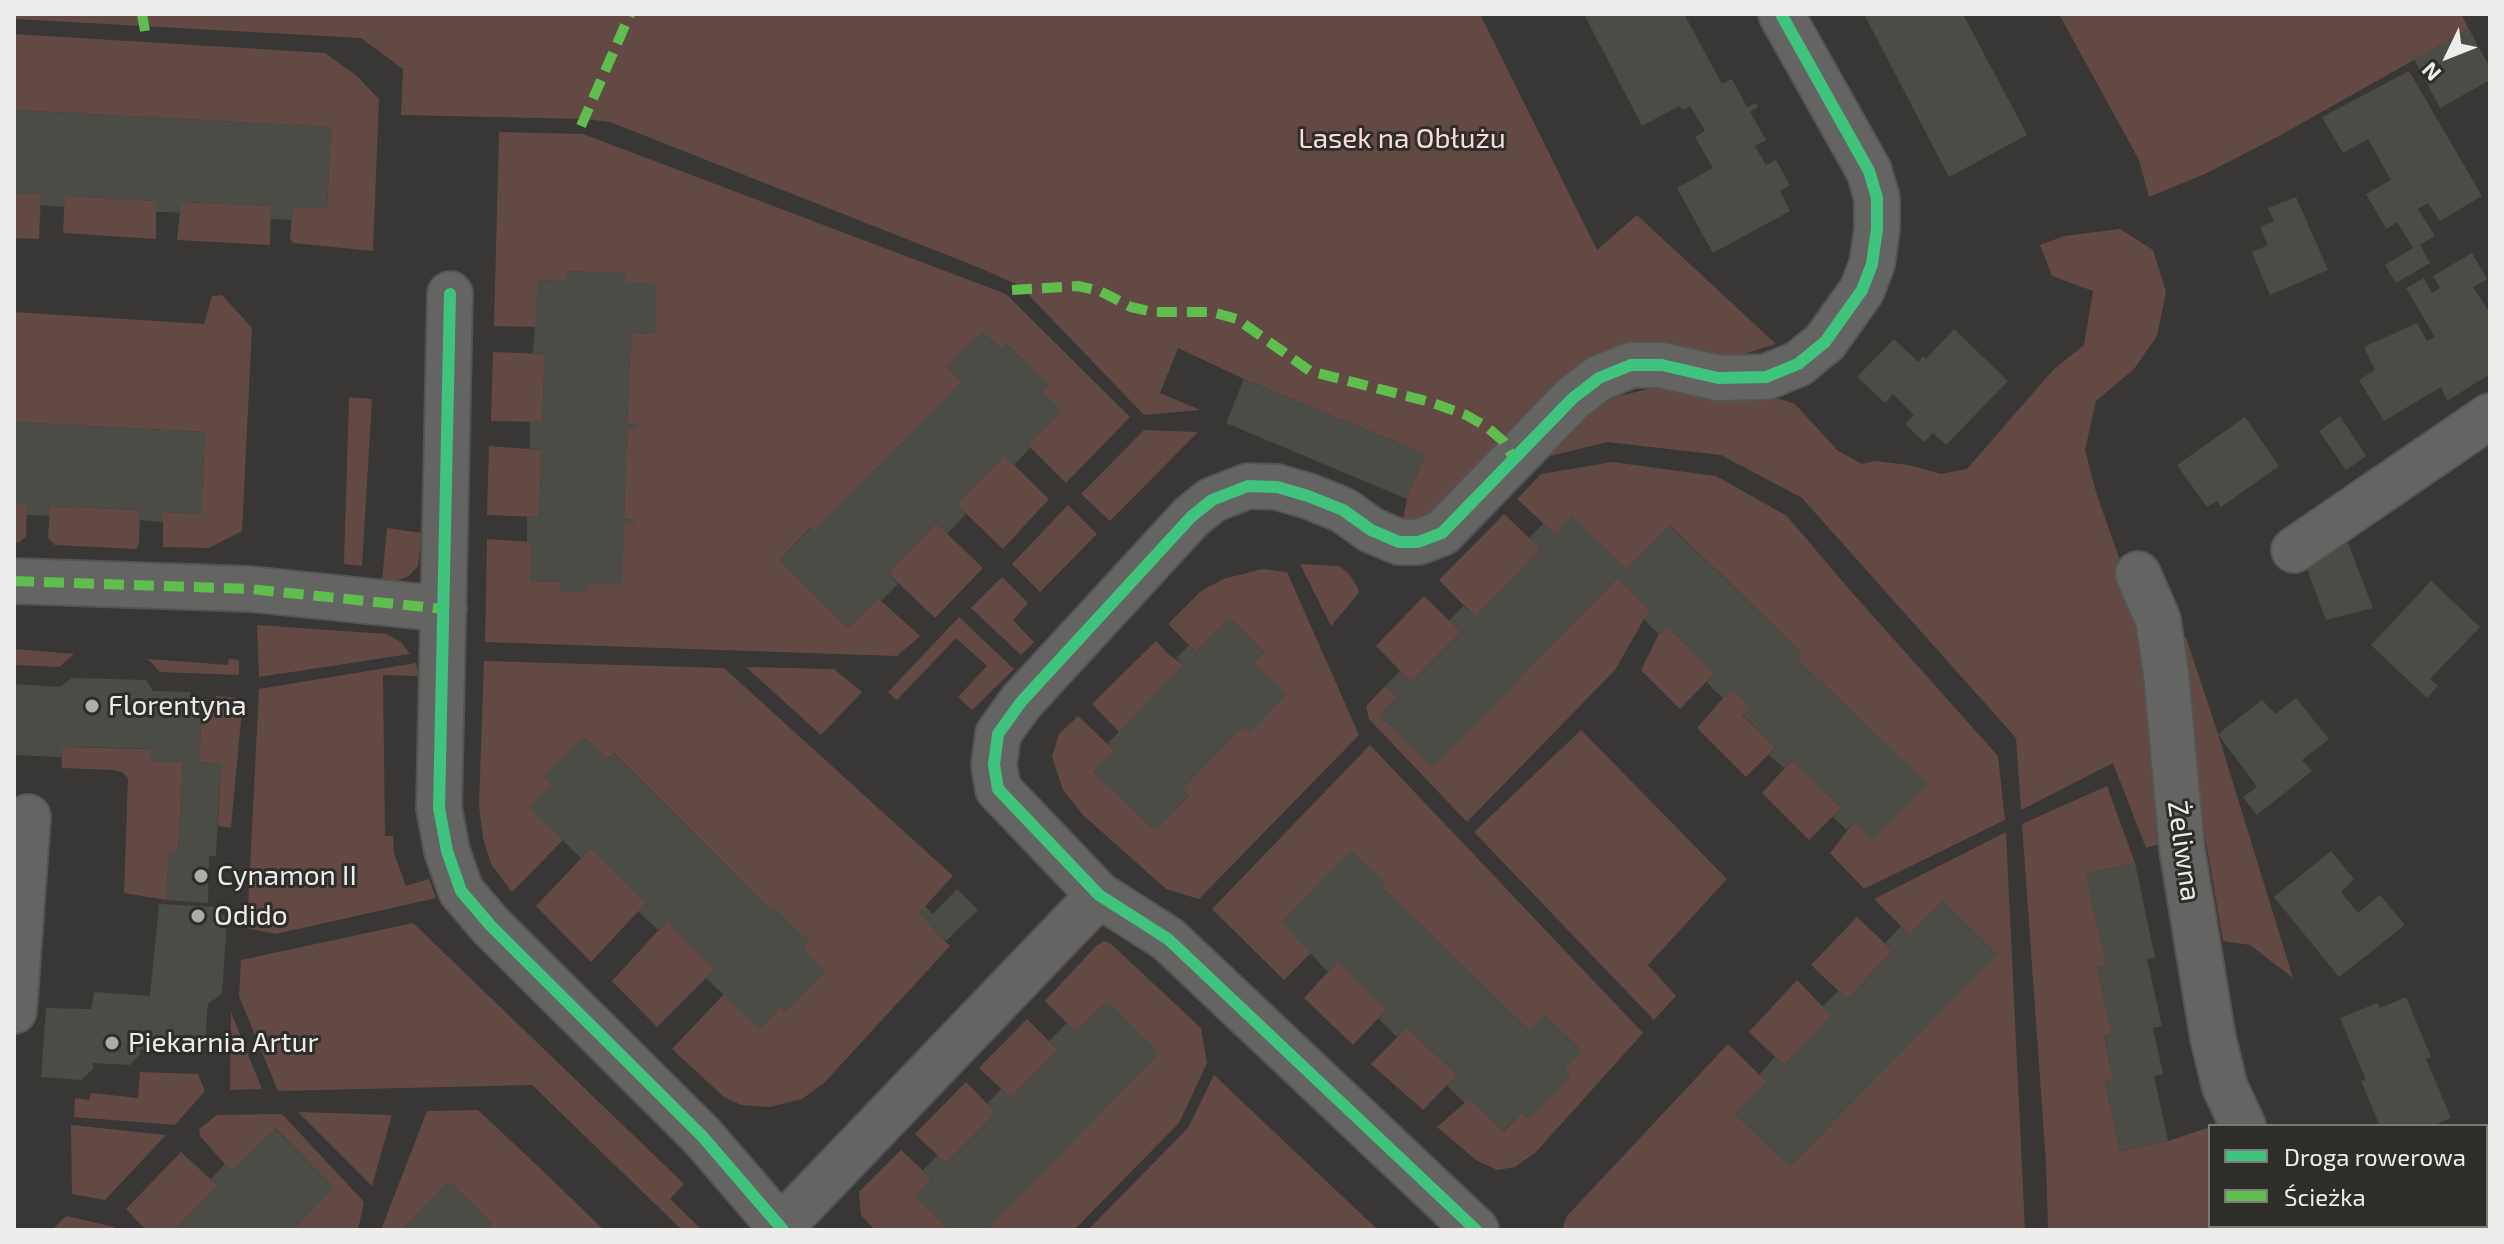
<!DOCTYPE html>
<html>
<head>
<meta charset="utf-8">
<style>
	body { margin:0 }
	#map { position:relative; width:2504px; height:1244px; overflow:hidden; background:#383735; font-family:"Exo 2",sans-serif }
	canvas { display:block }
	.frame { position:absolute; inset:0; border:16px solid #eeedeb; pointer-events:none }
	.legend { position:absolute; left:2208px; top:1124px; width:280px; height:104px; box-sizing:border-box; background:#2f2d2a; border:2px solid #7b7a77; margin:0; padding:10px 14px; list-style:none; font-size:24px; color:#eeedeb }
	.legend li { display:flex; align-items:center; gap:16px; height:40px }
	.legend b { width:40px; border:2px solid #7b7a77 }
	.north { position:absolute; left:2408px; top:16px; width:80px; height:80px; -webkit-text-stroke:6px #2f2d2a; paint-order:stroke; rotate:227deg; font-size:22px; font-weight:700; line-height:32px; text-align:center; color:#eeedeb }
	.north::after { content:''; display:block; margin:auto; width:28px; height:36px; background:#eeedeb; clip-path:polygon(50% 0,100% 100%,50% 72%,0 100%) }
</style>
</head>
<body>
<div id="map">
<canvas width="2504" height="1244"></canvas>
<div class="frame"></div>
<ul class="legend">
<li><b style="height:10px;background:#40c37c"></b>Droga rowerowa</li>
<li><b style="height:10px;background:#5fbe4e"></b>Ścieżka</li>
</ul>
<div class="north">N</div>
</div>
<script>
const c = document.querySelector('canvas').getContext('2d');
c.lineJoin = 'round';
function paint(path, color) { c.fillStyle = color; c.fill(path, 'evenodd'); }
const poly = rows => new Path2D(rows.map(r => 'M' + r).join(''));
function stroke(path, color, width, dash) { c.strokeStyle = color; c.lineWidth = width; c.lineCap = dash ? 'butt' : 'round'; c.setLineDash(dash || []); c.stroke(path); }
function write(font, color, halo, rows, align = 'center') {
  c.font = font + ' "Exo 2",sans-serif'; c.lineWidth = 6; c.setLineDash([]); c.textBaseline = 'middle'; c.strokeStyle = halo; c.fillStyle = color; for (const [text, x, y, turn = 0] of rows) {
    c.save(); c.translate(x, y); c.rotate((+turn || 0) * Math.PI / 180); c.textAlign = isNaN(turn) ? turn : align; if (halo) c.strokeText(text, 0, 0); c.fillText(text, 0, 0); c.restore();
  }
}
const green = poly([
	[14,14,1480,14,1597,250,1637,215,1776,344,1731,358,1673,345,1579,366,1558,380,1515,429,1428,515,1415,521,1403,519,1407,499,1425,454,1244,379,1178,348,1160,393,1200,410,1144,415,1020,286,980,268,610,122,585,119,401,115,403,69,361,38,14,19],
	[2059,14,2461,14,2469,29,2279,136,2205,174,2149,197,2139,160],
	[14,34,325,53,357,76,379,99,373,251,293,243,290,238,293,207,327,208,331,127,14,110],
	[499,132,583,134,1006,294,1130,417,1066,483,1028,445,1061,411,1042,392,1049,385,1007,344,1001,349,982,332,947,367,962,382,815,531,811,527,779,560,848,628,878,598,920,636,897,656,485,642,487,539,532,542,531,581,561,582,561,591,588,591,588,584,624,524,633,524,633,520,624,519,627,428,636,429,637,425,627,424,631,333,655,334,625,282,626,274,566,271,566,281,539,280,537,327,494,326],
	[14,193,41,194,39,239,14,238],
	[65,196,156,201,156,239,63,233],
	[181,202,271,206,270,245,177,240],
	[2120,229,2153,250,2166,292,2157,336,2134,369,2096,401,2085,450,2096,492,2148,640,2165,842,2146,848,2113,763,2021,810,2016,738,1802,498,1721,455,1607,442,1538,459,1579,418,1615,397,1648,389,1677,389,1780,399,1795,404,1838,451,1862,464,1874,461,1909,465,1941,474,1967,469,2053,370,2084,345,2093,291,2052,276,2040,245,2064,236],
	[222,295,252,328,242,531,209,548,163,547,163,512,201,514,205,432,14,422,14,312,204,324,212,296],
	[493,352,545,354,542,422,491,421],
	[349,397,372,399,362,566,344,564],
	[1144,430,1198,432,1110,521,1081,494],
	[489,446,542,450,539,517,487,515],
	[1004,455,1049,499,1003,549,956,504],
	[1612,462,1716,476,1787,516,1848,588,1998,756,2005,820,1864,889,1830,853,1854,822,1872,840,1797,658,1800,652,1670,525,1626,569,1572,517,1555,534,1517,499,1541,474],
	[14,503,27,504,26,537,18,543,14,542],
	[1068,505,1097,534,1040,592,1012,564],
	[50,506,140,510,139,543,136,549,55,545,48,538],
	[1504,514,1541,549,1475,617,1439,580],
	[936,523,983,568,935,618,888,573],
	[387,528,422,533,418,566,409,576,393,582,382,581],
	[1300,564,1339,566,1349,574,1358,588,1359,593,1331,626],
	[1262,569,1287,572,1359,735,1199,899,1166,889,1083,815,1063,790,1052,757,1059,734,1078,716,1114,750,1093,772,1155,830,1189,796,1182,789,1243,726,1250,733,1254,663,1264,652,1229,618,1196,652,1168,624,1201,591,1223,579],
	[1002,577,1028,603,1013,620,1034,642,1021,655,971,608],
	[1617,578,1651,611,1644,619,1615,670,1467,822,1369,719,1366,706,1385,686,1397,697,1380,715,1433,767],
	[1424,596,1461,632,1411,682,1376,646],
	[959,617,1014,669,972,710,958,697,987,666,956,638,897,700,888,692],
	[257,625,386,634,401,642,410,654,259,677],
	[1667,626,1715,673,1680,709,1641,670,1659,634],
	[2186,637,2218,734,2293,978,2250,945,2223,941,2181,695,2179,652],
	[1156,641,1169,655,1184,665,1119,732,1092,704],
	[14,649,74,654,59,667,14,665],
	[148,659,228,665,229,659,239,660,239,675,160,672],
	[484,661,724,668,953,876,919,913,950,946,824,1083,802,1099,770,1107,741,1105,724,1097,672,1049,724,994,759,1029,780,1007,786,1012,825,971,803,949,809,942,775,909,773,912,614,753,607,759,584,737,544,777,551,784,563,840,512,892,491,864,483,838,479,805],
	[416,663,419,676,383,675,385,836,393,836,394,853,406,886,429,879,436,898,276,934,247,928,259,689],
	[746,667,834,669,862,692,821,735],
	[1731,689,1750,706,1742,715,1776,747,1746,777,1697,728],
	[216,696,238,698,242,709,231,828,218,826,221,764,199,762,202,704,215,706],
	[1581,730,1727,879,1648,965,1676,996,1654,1020,1474,832],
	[1370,745,1643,1033,1535,1153,1515,1167,1497,1170,1476,1160,1437,1127,1469,1099,1504,1131,1521,1113,1528,1119,1570,1075,1564,1069,1582,1051,1546,1016,1530,1031,1381,886,1351,851,1282,921,1312,952,1284,980,1212,909],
	[61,747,150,749,150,761,183,762,178,852,169,853,166,900,124,893,128,778,122,772,114,770,62,768],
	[1792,760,1841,808,1809,840,1762,793],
	[2107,786,2135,863,2086,874,2106,965,2097,967,2112,1033,2104,1036,2113,1079,2105,1082,2120,1151,2168,1141,2207,1128,2210,1130,2210,1226,2253,1226,2253,1230,2048,1230,2046,1163,2022,824],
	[2006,832,2025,1230,1687,1230,1684,1228,1681,1230,1562,1230,1567,1216,1728,1044,1767,1082,1735,1114,1790,1167,1909,934,1874,899],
	[591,848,646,903,591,962,536,906],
	[1857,917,1893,951,1847,999,1811,965],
	[667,921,715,969,657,1027,612,981],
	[413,923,684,1184,670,1199,702,1230,682,1230,532,1085,278,1091,239,996,241,960],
	[1104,941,1111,944,1201,1028,1207,1063,1179,1123,1074,1230,986,1230,1159,1053,1107,1001,1076,1032,1045,1001,1096,946],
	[1338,961,1386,1010,1353,1045,1304,998],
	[1797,980,1832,1016,1784,1065,1749,1032],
	[231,1012,262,1089,230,1090],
	[1027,1019,1058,1050,1011,1098,979,1068],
	[1407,1027,1457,1075,1423,1110,1371,1064],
	[140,1072,198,1074,205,1091,175,1125,74,1117,75,1098,89,1100,91,1093,138,1098],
	[1214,1075,1378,1230,1088,1230,1188,1128],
	[966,1082,996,1113,946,1163,915,1134],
	[478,1110,544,1172,604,1230,493,1230,489,1226,492,1223,448,1182,402,1230,381,1230,427,1111],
	[298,1112,392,1115,372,1186],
	[282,1114,364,1202,358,1230,287,1230,290,1227,294,1229,334,1187,275,1128,232,1172,200,1136,199,1129,217,1115],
	[71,1125,166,1135,105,1200,72,1194],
	[901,1150,932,1179,916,1196,950,1230,875,1230,861,1215,859,1192],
	[181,1152,218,1186,175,1230,146,1230,126,1209],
	[2490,1158,2490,1230,2277,1230,2277,1226,2486,1226,2486,1160],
	[66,1216,114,1227,116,1230,52,1230]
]);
const building = poly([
	[1584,14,1684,14,1722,84,1732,79,1747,107,1756,103,1758,107,1750,112,1766,140,1755,146,1766,165,1776,160,1790,185,1780,191,1790,211,1713,253,1677,188,1713,168,1695,137,1705,131,1690,106,1683,110,1679,106,1642,126],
	[1864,14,1963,14,2027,135,1949,177],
	[2469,29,2490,68,2490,80,2440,108,2414,59],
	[2409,71,2482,196,2440,221,2428,203,2418,209,2435,236,2420,245,2430,263,2396,283,2385,265,2413,248,2397,222,2386,229,2366,194,2391,180,2368,139,2343,153,2322,117],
	[14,110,331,127,327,208,293,207,292,220,270,219,271,206,181,202,181,213,168,212,156,212,156,201,65,196,65,207,40,205,41,194,14,193],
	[2296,197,2328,270,2270,295,2252,252,2268,245,2260,227,2274,221,2268,208],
	[2472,253,2487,279,2473,287,2488,310,2490,309,2490,374,2447,401,2441,387,2384,421,2359,380,2375,370,2364,347,2417,323,2427,341,2435,337,2406,288,2424,278,2432,293,2440,288,2433,276],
	[566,271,626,273,625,282,657,283,655,334,631,333,627,424,637,424,637,429,627,428,624,519,634,520,634,524,624,524,622,585,588,584,588,592,560,591,561,582,530,581,532,542,527,542,527,517,539,517,542,450,530,449,530,421,542,422,545,354,533,353,538,280,566,281],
	[1954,329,2008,381,1946,445,1933,433,1924,442,1905,424,1914,415,1893,394,1885,403,1857,377,1894,339,1918,362,1923,356,1926,359],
	[982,332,1001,349,1006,343,1049,385,1042,392,1061,411,1028,445,1031,447,1014,465,1004,455,956,504,966,514,947,534,936,523,888,573,898,584,881,601,878,598,848,628,779,560,812,527,815,531,962,382,947,367],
	[1244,379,1425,454,1407,499,1226,423],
	[2340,416,2366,456,2346,470,2319,431],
	[2245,417,2279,466,2221,507,2217,501,2207,507,2177,465],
	[14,422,205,432,201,514,163,512,163,522,139,520,140,510,50,506,50,516,27,515,27,504,14,503],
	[1571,516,1626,569,1669,525,1801,653,1797,658,1928,784,1872,841,1854,822,1847,830,1833,817,1841,808,1792,760,1784,768,1769,755,1776,747,1742,714,1750,706,1731,689,1723,698,1714,690,1707,682,1715,673,1667,626,1659,634,1651,627,1644,619,1651,611,1617,578,1433,767,1380,715,1397,697,1385,686,1400,671,1411,682,1461,632,1449,621,1463,606,1475,617,1541,549,1529,538,1544,523,1555,534],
	[2345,535,2373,608,2326,620,2304,561],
	[2431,581,2480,627,2430,679,2438,686,2427,698,2371,645],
	[1229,618,1264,652,1254,663,1287,694,1250,733,1243,726,1182,789,1189,795,1155,831,1093,772,1114,750,1108,743,1184,665,1176,658,1189,645,1196,652],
	[72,678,146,680,153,691,190,692,202,704,199,762,221,764,216,856,209,856,208,903,166,900,169,852,178,852,183,762,149,761,150,749,134,748,61,747,61,757,14,755,14,684,60,687],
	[2296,698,2329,739,2302,760,2312,771,2257,815,2243,797,2257,787,2218,734,2262,700,2275,714],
	[584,737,607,759,613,753,773,912,775,909,810,942,803,949,826,971,786,1012,780,1007,759,1029,706,978,715,969,667,921,658,930,638,911,646,903,591,848,581,858,528,807,551,784,544,777],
	[1351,850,1385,882,1381,886,1530,1031,1545,1015,1582,1051,1564,1069,1571,1076,1528,1119,1521,1113,1503,1131,1469,1099,1465,1103,1447,1086,1457,1075,1407,1027,1397,1037,1378,1018,1386,1010,1338,961,1328,972,1281,922],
	[2331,851,2354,879,2341,892,2358,913,2380,895,2405,925,2339,977,2274,897],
	[2135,863,2155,958,2147,959,2162,1026,2153,1028,2163,1074,2154,1076,2168,1141,2120,1151,2105,1081,2113,1079,2104,1035,2112,1033,2097,967,2106,965,2086,874],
	[957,889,978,910,946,941,918,913,925,906,933,914],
	[1943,900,1998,954,1790,1167,1735,1114,1767,1082,1759,1075,1775,1057,1784,1065,1832,1016,1822,1007,1838,991,1847,999,1893,951,1885,943,1901,926,1909,934],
	[159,904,216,907,227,920,222,994,208,1004,205,1041,194,1051,140,1049,140,1054,130,1065,93,1063,93,1069,81,1080,41,1077,46,1008,91,1009,94,992,150,996],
	[2406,997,2431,1057,2426,1059,2451,1118,2431,1126,2380,1126,2361,1081,2366,1080,2340,1018,2377,1003,2380,1008],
	[1107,1001,1160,1053,986,1230,950,1230,916,1196,932,1179,923,1170,938,1155,946,1163,996,1113,987,1104,1002,1088,1011,1098,1058,1050,1049,1041,1067,1023,1076,1032],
	[274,1128,335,1187,294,1229,290,1227,287,1230,175,1230,218,1186,210,1180,225,1164,232,1172],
	[449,1181,492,1223,489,1226,493,1230,402,1230]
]);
const minor = poly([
	[450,294,439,808,447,851,461,891,491,926,702,1136,783,1230],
	[2294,550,2490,416],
	[2138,574,2158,620,2166,673,2182,849,2213,1038,2225,1087,2243,1126],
	[14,581,250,589,444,609],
	[14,1011,28,817],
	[781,1227,1099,895],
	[1476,1230,1168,939,1099,895,998,789,994,765,998,734,1021,702,1191,517,1212,500,1248,486,1277,487,1308,496,1343,510,1371,530,1399,542,1418,542,1442,533,1573,398,1599,378,1631,365,1662,365,1718,378,1766,377,1798,364,1825,342,1862,290,1872,264,1877,229,1877,198,1869,171,1781,14],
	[2262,1230,2262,1226]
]);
const quiet = poly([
	[142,14,145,31],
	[581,126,630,14],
	[1012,290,1078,286,1100,291,1131,307,1153,312,1212,312,1237,319,1310,371,1430,402,1466,415,1487,427,1503,441,1514,459],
	[14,581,250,589,444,609]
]);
const cycleway = poly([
	[450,294,439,808,447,851,461,891,491,926,702,1136,783,1230],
	[1476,1230,1168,939,1099,895,998,789,994,765,998,734,1021,702,1191,517,1212,500,1248,486,1277,487,1308,496,1343,510,1371,530,1399,542,1418,542,1442,533,1573,398,1599,378,1631,365,1662,365,1718,378,1766,377,1798,364,1825,342,1862,290,1872,264,1877,229,1877,198,1869,171,1781,14]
]);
const markers = [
	[92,706,8,"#aeadab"],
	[201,876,8,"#aeadab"],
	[198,916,8,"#aeadab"],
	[112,1043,8,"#aeadab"]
];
const parkNames = [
	["Lasek na Obłużu",1402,139]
];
const poiNames = [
	["Florentyna",108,706],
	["Cynamon II",217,876],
	["Odido",214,916],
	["Piekarnia Artur",128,1043]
];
const streetNames = [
	["Żeliwna",2184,851,82]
];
paint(green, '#624944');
paint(building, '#4c4c46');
stroke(minor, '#555453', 48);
stroke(minor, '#646463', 44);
stroke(quiet, '#5fbe4e', 10, [20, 10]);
stroke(cycleway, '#40c37c', 12);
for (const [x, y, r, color] of markers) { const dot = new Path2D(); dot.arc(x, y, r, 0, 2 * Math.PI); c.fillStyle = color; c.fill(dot); stroke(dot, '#2f2d2a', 3); }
write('28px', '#f8ddd7', '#2f2d2a', parkNames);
write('28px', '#eeedeb', '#2f2d2a', poiNames, 'left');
write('28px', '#eeedeb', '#2f2d2a', streetNames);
</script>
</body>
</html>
